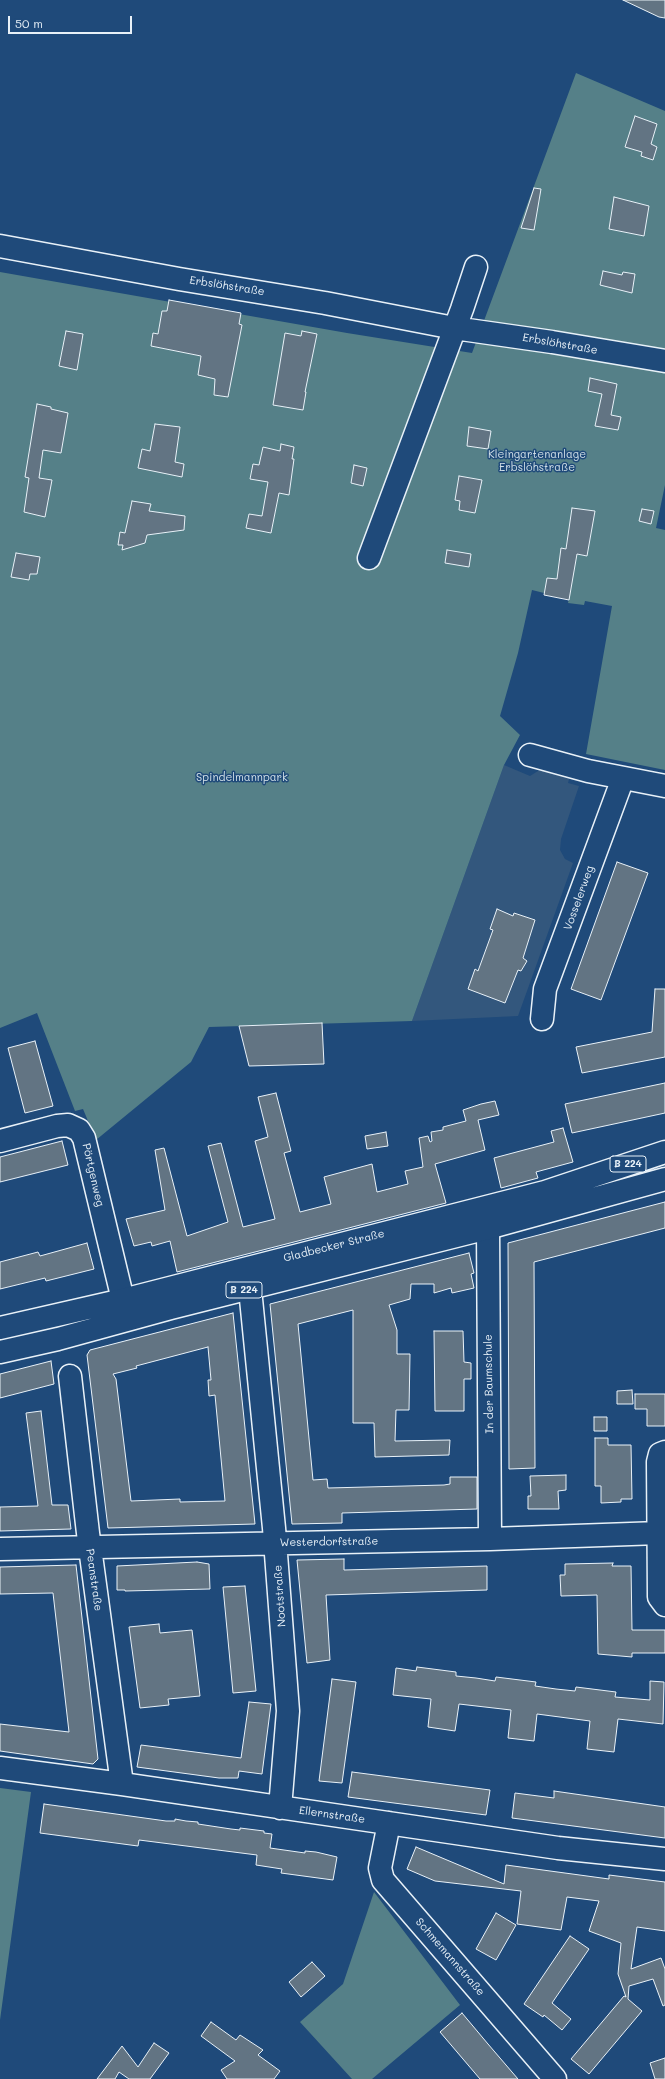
<!DOCTYPE html>
<html>
<head>
<meta charset="utf-8">
<style>
	body { margin:0 }
	#map { position:relative; width:665px; height:2079px; overflow:hidden; background:#1f4a7a; font-family:Mali,sans-serif }
	canvas { display:block }
	.scale { position:absolute; left:8px; top:16px; width:124px; height:18px; box-sizing:border-box; border:2px solid #e8f1f8; border-top:0; padding-left:5px; font-size:12px; line-height:14px; white-space:nowrap; color:#e8f1f8; -webkit-text-stroke:3px #1f4a7a; paint-order:stroke }
</style>
</head>
<body>
<div id="map">
<canvas width="665" height="2079"></canvas>
<div class="scale">50 m</div>
</div>
<script>
const c = document.querySelector('canvas').getContext('2d');
c.lineJoin = 'round';
function paint(path, color) { c.fillStyle = color; c.fill(path, 'evenodd'); }
const poly = rows => new Path2D(rows.map(r => 'M' + r).join(''));
function stroke(path, color, width, dash) { c.strokeStyle = color; c.lineWidth = width; c.lineCap = dash ? 'butt' : 'round'; c.setLineDash(dash || []); c.stroke(path); }
function write(font, color, halo, rows, align = 'center') {
  c.font = font + ' Mali,sans-serif'; c.lineWidth = 3; c.setLineDash([]); c.textBaseline = 'middle'; c.strokeStyle = halo; c.fillStyle = color; for (const [text, x, y, turn = 0] of rows) {
    c.save(); c.translate(x, y); c.rotate((+turn || 0) * Math.PI / 180); c.textAlign = isNaN(turn) ? turn : align; if (halo) c.strokeText(text, 0, 0); c.fillText(text, 0, 0); c.restore();
  }
}
const built = poly([
	[504,765,530,776,538,771,545,771,569,779,568,783,579,786,561,839,560,850,565,859,573,863,518,1016,412,1021]
]);
const green = poly([
	[576,73,665,111,665,485,656,528,665,530,665,770,586,754,612,606,585,601,584,605,568,603,569,599,544,595,544,593,532,590,518,653,500,716,520,735,504,765,412,1021,209,1027,191,1062,96,1140,83,1109,75,1111,37,1013,0,1028,0,272,347,333,472,353],
	[0,1788,31,1792,0,2020],
	[374,1892,460,2005,372,2079,352,2079,300,2022,343,1984]
]);
const building = poly([
	[623,0,665,0,665,18,659,17,623,0],
	[635,116,657,124,651,144,657,147,653,160,641,156,642,152,625,147,635,116],
	[534,188,541,189,534,230,521,228,534,188],
	[614,197,649,206,644,236,609,229,614,197],
	[603,271,622,275,623,272,635,274,632,293,600,285,603,271],
	[169,300,241,313,239,324,242,325,228,397,214,395,215,379,198,375,201,356,151,346,153,333,158,334,162,311,167,311,169,300],
	[66,331,83,334,77,370,59,366,66,331],
	[302,331,317,334,305,392,306,392,303,410,273,405,285,333,301,336,302,331],
	[590,378,617,384,611,415,621,417,618,430,595,426,602,394,588,391,590,378],
	[37,404,51,407,51,409,68,413,61,453,43,450,39,478,52,480,45,517,24,512,29,478,25,477,37,404],
	[155,424,180,427,175,462,184,464,182,477,138,468,142,449,150,451,155,424],
	[469,427,491,431,488,449,467,446,469,427],
	[281,444,294,447,292,459,294,459,289,495,279,493,271,533,246,528,249,514,262,516,268,482,250,479,253,464,259,465,263,447,280,451,281,444],
	[354,465,367,468,363,486,351,483,354,465],
	[459,476,482,480,475,513,459,510,460,501,455,500,459,476],
	[132,501,151,504,149,511,185,516,184,530,147,535,145,543,122,550,123,545,118,545,120,532,125,533,132,501],
	[572,508,595,511,587,556,577,554,569,600,544,595,547,578,557,579,561,548,566,549,572,508],
	[642,509,654,511,651,524,639,521,642,509],
	[447,550,471,554,469,567,445,563,447,550],
	[16,553,40,557,37,574,30,574,29,580,11,577,16,553],
	[617,862,648,873,601,1000,571,989,617,862],
	[497,909,513,916,514,913,535,920,523,958,527,961,521,971,518,970,505,1003,468,989,475,969,478,971,493,930,490,929,497,909],
	[655,989,665,989,665,1057,582,1073,576,1047,652,1032,655,989],
	[322,1023,324,1064,249,1066,239,1026,322,1023],
	[35,1041,53,1106,25,1113,8,1048,35,1041],
	[665,1083,665,1113,572,1133,565,1104,665,1083],
	[276,1093,291,1151,284,1153,300,1212,331,1204,324,1177,372,1164,377,1192,408,1184,405,1171,423,1167,419,1138,428,1136,430,1142,432,1141,431,1132,443,1130,443,1127,466,1121,463,1110,481,1104,495,1101,499,1115,478,1120,485,1150,435,1164,446,1203,177,1272,170,1241,152,1246,151,1242,134,1246,126,1219,165,1210,155,1150,164,1148,187,1236,228,1222,208,1146,221,1143,243,1227,275,1219,255,1141,268,1137,258,1097,276,1093],
	[563,1128,573,1162,536,1172,538,1178,501,1188,494,1158,554,1142,551,1131,563,1128],
	[386,1132,388,1146,367,1149,365,1136,386,1132],
	[62,1141,68,1165,0,1182,0,1157,62,1141],
	[665,1202,665,1228,534,1262,535,1468,509,1469,508,1243,665,1202],
	[87,1243,94,1269,46,1281,45,1278,0,1289,0,1262,38,1252,40,1256,87,1243],
	[469,1253,474,1273,471,1274,474,1288,452,1293,451,1288,434,1293,434,1284,411,1284,410,1299,389,1305,397,1330,397,1354,410,1354,409,1410,396,1410,395,1441,450,1440,449,1455,375,1457,374,1423,353,1423,353,1310,298,1324,313,1480,327,1479,328,1488,444,1485,450,1484,450,1477,477,1477,477,1509,342,1513,342,1523,292,1524,270,1304,469,1253],
	[233,1313,255,1524,108,1528,87,1355,90,1350,233,1313],
	[208,1347,211,1380,208,1380,209,1396,215,1395,225,1501,180,1502,180,1499,131,1501,116,1379,113,1374,137,1368,136,1366,208,1347],
	[434,1331,463,1331,464,1362,471,1363,471,1379,464,1379,464,1411,435,1411,434,1331],
	[51,1361,54,1384,0,1398,0,1374,51,1361],
	[632,1390,633,1404,617,1404,617,1391,632,1390],
	[635,1394,665,1394,665,1426,647,1426,647,1409,635,1409,635,1394],
	[41,1411,52,1505,68,1505,71,1529,0,1531,0,1507,38,1506,26,1413,41,1411],
	[594,1417,607,1417,607,1431,594,1431,594,1417],
	[595,1438,608,1438,608,1445,631,1445,632,1499,621,1499,621,1502,601,1503,601,1486,595,1486,595,1438],
	[566,1475,566,1490,558,1491,559,1509,528,1509,528,1496,531,1496,530,1476,566,1475],
	[344,1559,344,1570,487,1566,487,1590,326,1595,330,1660,307,1663,297,1560,344,1559],
	[197,1562,209,1564,210,1589,125,1591,125,1590,117,1590,117,1566,197,1562],
	[613,1563,612,1566,631,1566,632,1630,665,1630,665,1653,632,1653,632,1657,598,1654,597,1595,561,1596,560,1575,565,1575,565,1564,613,1563],
	[76,1565,98,1759,93,1764,0,1751,0,1724,69,1732,53,1593,0,1594,0,1567,76,1565],
	[245,1586,256,1691,233,1693,223,1587,245,1586],
	[159,1624,160,1633,192,1630,200,1696,168,1699,169,1705,140,1708,129,1627,159,1624],
	[417,1667,456,1672,456,1676,476,1678,495,1681,496,1677,536,1682,535,1686,556,1689,575,1691,576,1687,616,1692,615,1697,650,1700,650,1681,664,1682,663,1724,618,1719,614,1752,587,1749,590,1721,537,1714,534,1741,508,1738,511,1710,459,1704,455,1731,428,1727,431,1699,393,1695,396,1668,416,1671,417,1667],
	[332,1679,356,1682,342,1783,319,1781,332,1679],
	[249,1702,271,1704,262,1774,239,1771,238,1778,219,1778,137,1767,141,1745,241,1758,249,1702],
	[352,1772,490,1790,486,1815,348,1797,352,1772],
	[554,1791,665,1807,665,1838,512,1818,515,1793,554,1798,554,1791],
	[44,1804,166,1821,175,1821,175,1819,186,1821,198,1822,198,1824,231,1829,240,1830,240,1828,264,1831,264,1833,272,1834,270,1848,305,1853,305,1851,316,1852,337,1857,333,1880,281,1873,282,1869,256,1865,257,1855,139,1840,138,1846,40,1833,44,1804],
	[416,1847,504,1884,506,1865,609,1879,609,1875,665,1882,665,1931,637,1927,631,1969,661,1958,665,1969,665,2005,663,2006,653,1979,629,1986,628,1999,642,2011,589,2074,571,2059,624,1996,626,1997,618,1974,621,1943,589,1931,599,1901,567,1897,561,1930,517,1924,521,1891,435,1881,407,1869,416,1847],
	[496,1913,516,1925,496,1960,476,1949,496,1913],
	[570,1936,589,1949,552,2003,571,2019,562,2030,544,2015,543,2017,524,2004,570,1936],
	[312,1962,325,1976,301,1997,289,1982,312,1962],
	[462,2013,488,2044,518,2079,480,2079,440,2032,462,2013],
	[211,2022,236,2040,240,2035,263,2050,258,2055,280,2071,274,2079,227,2079,221,2070,235,2061,201,2036,211,2022],
	[154,2043,169,2053,150,2079,129,2079,119,2072,115,2079,97,2079,122,2046,138,2067,154,2043],
	[665,2058,665,2079,655,2079,650,2063,665,2058]
]);
const minor = poly([
	[0,246,179,279,325,303,454,328,552,342,665,361],
	[369,558,462,309,476,267],
	[530,755,588,771,665,786],
	[542,1019,545,989,623,778],
	[0,1141,57,1126,68,1125,79,1130,84,1138,123,1300],
	[488,1228,490,1539],
	[250,1289,274,1528,288,1711,280,1808],
	[70,1376,88,1533,122,1784],
	[665,1452,660,1454,658,1462,659,1597,665,1605],
	[0,1549,490,1539,659,1533],
	[0,1768,122,1784,558,1848,665,1859],
	[389,1823,380,1868,383,1880,555,2079]
]);
const major = poly([
	[0,1328,123,1300,545,1192,665,1152],
	[0,1352,58,1339,171,1308,488,1228,665,1179]
]);
const shields = [
	[628,1164,36],
	[244,1290,36]
];
const shieldNames = [
	["B 224",628,1164],
	["B 224",244,1290]
];
const streetNames = [
	["Erbslöhstraße",227,286,9],
	["Erbslöhstraße",560,344,10],
	["Vosselerweg",579,898,-70],
	["Pörtgenweg",93,1175,77],
	["Gladbecker Straße",334,1246,-14],
	["In der Baumschule",489,1384,-91],
	["Westerdorfstraße",329,1542,-1],
	["Peanstraße",94,1580,82],
	["Nootstraße",280,1596,-94],
	["Ellernstraße",332,1815,8],
	["Schmemannstraße",450,1957,49]
];
const parkNames = [
	["Kleingartenanlage",537,455],
	["Erbslöhstraße",537,468],
	["Spindelmannpark",242,778]
];
paint(built, '#33577d');
paint(green, '#558088');
paint(building, '#627483');
stroke(building, '#e8f1f8', 1);
stroke(minor, '#e8f1f8', 25);
stroke(major, '#e8f1f8', 25);
stroke(minor, '#1f4a7a', 22);
stroke(major, '#1f4a7a', 22);
for (const [x, y, w] of shields) { const box = new Path2D(); box.roundRect(x - w / 2, y - 8, w, 16, 3); c.fillStyle = '#1f4a7a'; c.fill(box); stroke(box, '#e8f1f8', 1); }
write('bold 10px', '#e8f1f8', null, shieldNames);
write('11px', '#e8f1f8', '#1f4a7a', streetNames);
write('11px', '#d2e0e7', '#1f4a7a', parkNames);
</script>
</body>
</html>
